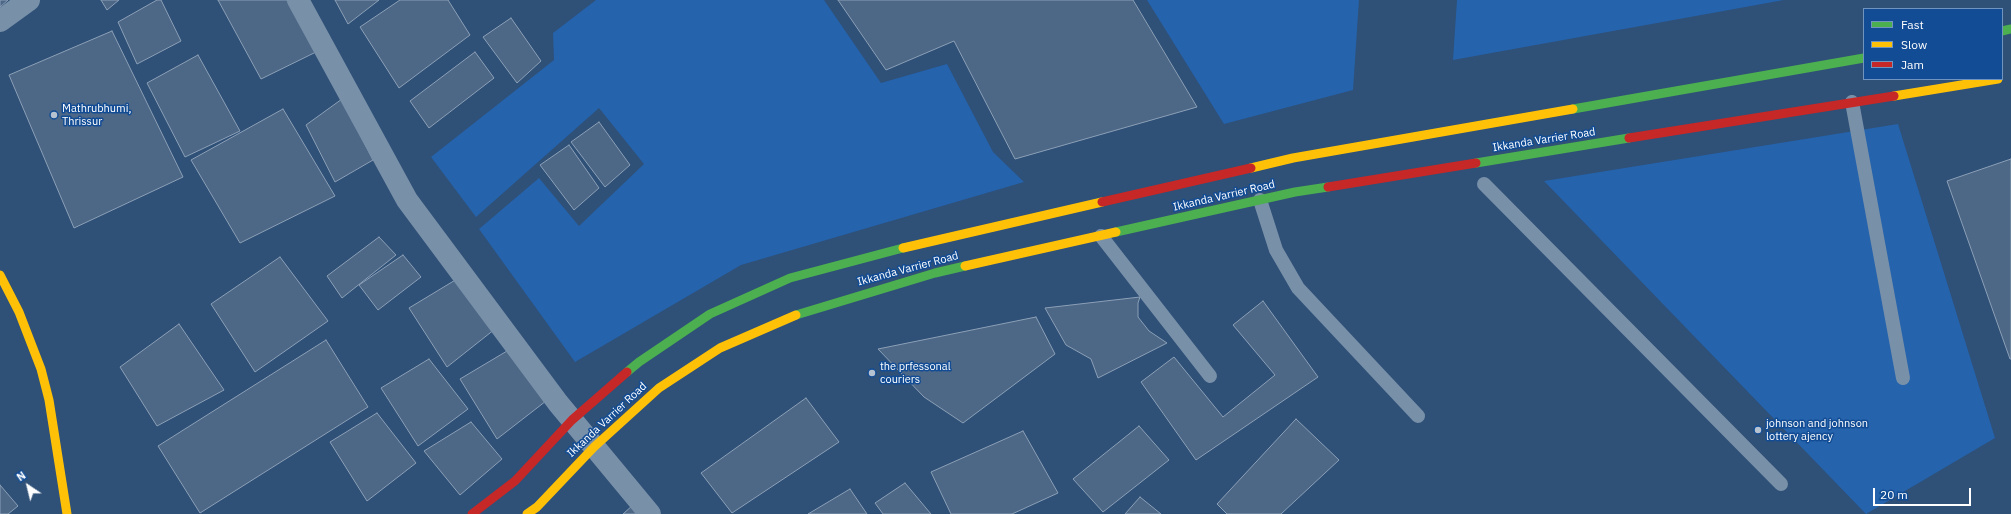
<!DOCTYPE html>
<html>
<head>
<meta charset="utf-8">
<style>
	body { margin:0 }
	#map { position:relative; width:2011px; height:514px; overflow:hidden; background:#2f5077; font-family:"IBM Plex Sans",sans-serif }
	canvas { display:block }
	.legend { position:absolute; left:1863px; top:8px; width:140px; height:72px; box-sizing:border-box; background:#124c94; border:1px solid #7194bf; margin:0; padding:5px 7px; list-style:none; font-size:12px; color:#fff }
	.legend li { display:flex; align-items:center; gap:8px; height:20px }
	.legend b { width:20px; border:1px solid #7194bf }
	.north { position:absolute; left:8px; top:466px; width:40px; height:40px; -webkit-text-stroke:3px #124c94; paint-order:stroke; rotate:325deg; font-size:11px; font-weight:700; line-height:16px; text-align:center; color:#fff }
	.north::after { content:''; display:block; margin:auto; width:14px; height:18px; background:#fff; clip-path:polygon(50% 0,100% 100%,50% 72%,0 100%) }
	.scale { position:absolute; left:1873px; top:488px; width:98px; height:18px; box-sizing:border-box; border:2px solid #fff; border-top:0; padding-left:5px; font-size:12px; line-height:14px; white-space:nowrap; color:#fff; -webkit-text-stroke:3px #124c94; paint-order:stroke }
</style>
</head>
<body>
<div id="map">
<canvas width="2011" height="514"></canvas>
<ul class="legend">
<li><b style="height:5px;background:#4caf50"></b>Fast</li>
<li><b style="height:5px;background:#ffc107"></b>Slow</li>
<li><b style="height:5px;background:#c62828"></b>Jam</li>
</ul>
<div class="north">N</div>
<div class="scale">20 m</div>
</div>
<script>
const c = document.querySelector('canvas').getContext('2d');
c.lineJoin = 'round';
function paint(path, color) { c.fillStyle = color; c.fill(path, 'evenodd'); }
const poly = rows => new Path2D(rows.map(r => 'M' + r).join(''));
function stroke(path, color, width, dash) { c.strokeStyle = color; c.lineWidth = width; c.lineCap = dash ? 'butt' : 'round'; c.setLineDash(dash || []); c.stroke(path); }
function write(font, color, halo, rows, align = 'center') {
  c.font = font + ' "IBM Plex Sans",sans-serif'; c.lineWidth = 3; c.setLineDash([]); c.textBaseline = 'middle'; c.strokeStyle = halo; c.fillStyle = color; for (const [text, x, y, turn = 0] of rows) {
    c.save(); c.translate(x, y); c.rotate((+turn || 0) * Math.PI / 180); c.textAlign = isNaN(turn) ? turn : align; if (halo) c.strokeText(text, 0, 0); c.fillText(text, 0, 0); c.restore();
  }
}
const green = poly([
	[596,0,824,0,881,83,947,64,993,152,1024,182,741,265,575,362,479,229,539,178,579,226,644,164,599,108,476,217,431,157,554,60,553,33],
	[1147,0,1359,0,1353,90,1224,124],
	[1457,0,1784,0,1453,60],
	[1898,124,1995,438,1866,514,1544,181]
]);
const building = poly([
	[0,0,8,0,0,7,0,0],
	[101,0,119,0,107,10,101,0],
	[157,0,161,0,181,41,137,64,118,22,157,0],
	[218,0,287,0,316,52,261,79,218,0],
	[335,0,379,0,348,24,335,0],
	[400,0,448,0,470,35,399,88,360,27,400,0],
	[838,0,1133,0,1197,107,1015,159,954,41,886,70,838,0],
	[511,18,541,61,517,83,483,37,511,18],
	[112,31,183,177,74,228,9,75,112,31],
	[475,52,494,78,429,128,410,101,475,52],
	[198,55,240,131,185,157,147,83,198,55],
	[342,99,373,160,335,182,306,125,342,99],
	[283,109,335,196,240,243,191,160,283,109],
	[599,122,630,165,605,187,571,142,599,122],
	[569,145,599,188,574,210,540,165,569,145],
	[2011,159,2011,359,2010,359,1947,181,2011,159],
	[379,237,396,255,342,298,327,276,379,237],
	[403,255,421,277,378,310,359,285,403,255],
	[280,257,328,321,255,372,211,304,280,257],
	[457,279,495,329,447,367,409,308,457,279],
	[1140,297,1138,303,1138,317,1149,331,1167,343,1098,378,1091,359,1066,345,1045,308,1140,297],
	[1263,301,1318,377,1196,460,1141,382,1174,357,1223,417,1275,375,1233,325,1263,301],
	[1036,317,1055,354,963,423,924,397,878,349,1036,317],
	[179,324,224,390,157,426,120,367,179,324],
	[326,340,368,407,200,513,158,446,326,340],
	[507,351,546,401,497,439,460,379,507,351],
	[429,359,468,409,418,446,381,388,429,359],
	[806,398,839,442,732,513,701,473,806,398],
	[377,413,416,463,367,501,330,442,377,413],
	[1296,419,1339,460,1281,514,1227,514,1217,504,1296,419],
	[471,422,502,459,460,495,424,451,471,422],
	[1139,426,1169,460,1103,512,1073,479,1139,426],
	[1023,431,1058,493,1012,514,951,514,931,472,1023,431],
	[905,483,931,514,883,514,875,503,905,483],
	[0,485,18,506,8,514,0,514,0,485],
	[850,489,867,514,808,514,850,489],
	[1140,497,1161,514,1125,514,1140,497],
	[633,505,640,514,623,514,633,505]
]);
const lane = poly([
	[1852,102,1903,378],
	[1484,184,1781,484],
	[1260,200,1276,250,1298,288,1418,416],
	[1101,236,1210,376]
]);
const street = poly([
	[298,0,407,200,558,403,650,514],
	[0,21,29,0]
]);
const fast = poly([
	[2002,31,2011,29],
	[1573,109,1864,58],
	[1476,163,1629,138],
	[1116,232,1295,192,1328,187],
	[796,315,935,273,965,266],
	[627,372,639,362,710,314,790,278,903,248]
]);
const slow = poly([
	[1894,96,1998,79],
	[1251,168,1293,158,1573,109],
	[903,248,1102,202],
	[965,266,1116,232],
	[0,275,19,312,41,369,49,400,67,514],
	[527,514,537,507,594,447,659,388,720,348,796,315]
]);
const jam = poly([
	[1629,138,1894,96],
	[1328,187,1476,163],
	[1102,202,1251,168],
	[472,514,515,481,572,420,627,372]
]);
const markers = [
	[54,115,4,"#b6c2cf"],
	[872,373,4,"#b6c2cf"],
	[1758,430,4,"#b6c2cf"]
];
const poiNames = [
	["Mathrubhumi,",62,109],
	["Thrissur",62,122],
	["the prfessonal",880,367],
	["couriers",880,380],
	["johnson and johnson",1766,424],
	["lottery ajency",1766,437]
];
const streetNames = [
	["Ikkanda Varrier Road",1544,140,-9],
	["Ikkanda Varrier Road",1224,196,-13],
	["Ikkanda Varrier Road",908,269,-15],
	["Ikkanda Varrier Road",607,420,-43]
];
paint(green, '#2563ac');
paint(building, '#4d6786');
stroke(building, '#8ca0b7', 1);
stroke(lane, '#7990a9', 14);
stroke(street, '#7990a9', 22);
stroke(fast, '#4caf50', 9);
stroke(slow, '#ffc107', 9);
stroke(jam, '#c62828', 9);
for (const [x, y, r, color] of markers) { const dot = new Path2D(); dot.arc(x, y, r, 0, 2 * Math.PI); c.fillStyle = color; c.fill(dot); stroke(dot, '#124c94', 1.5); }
write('11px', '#fff', '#124c94', poiNames, 'left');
write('11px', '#fff', '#124c94', streetNames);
</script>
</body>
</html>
